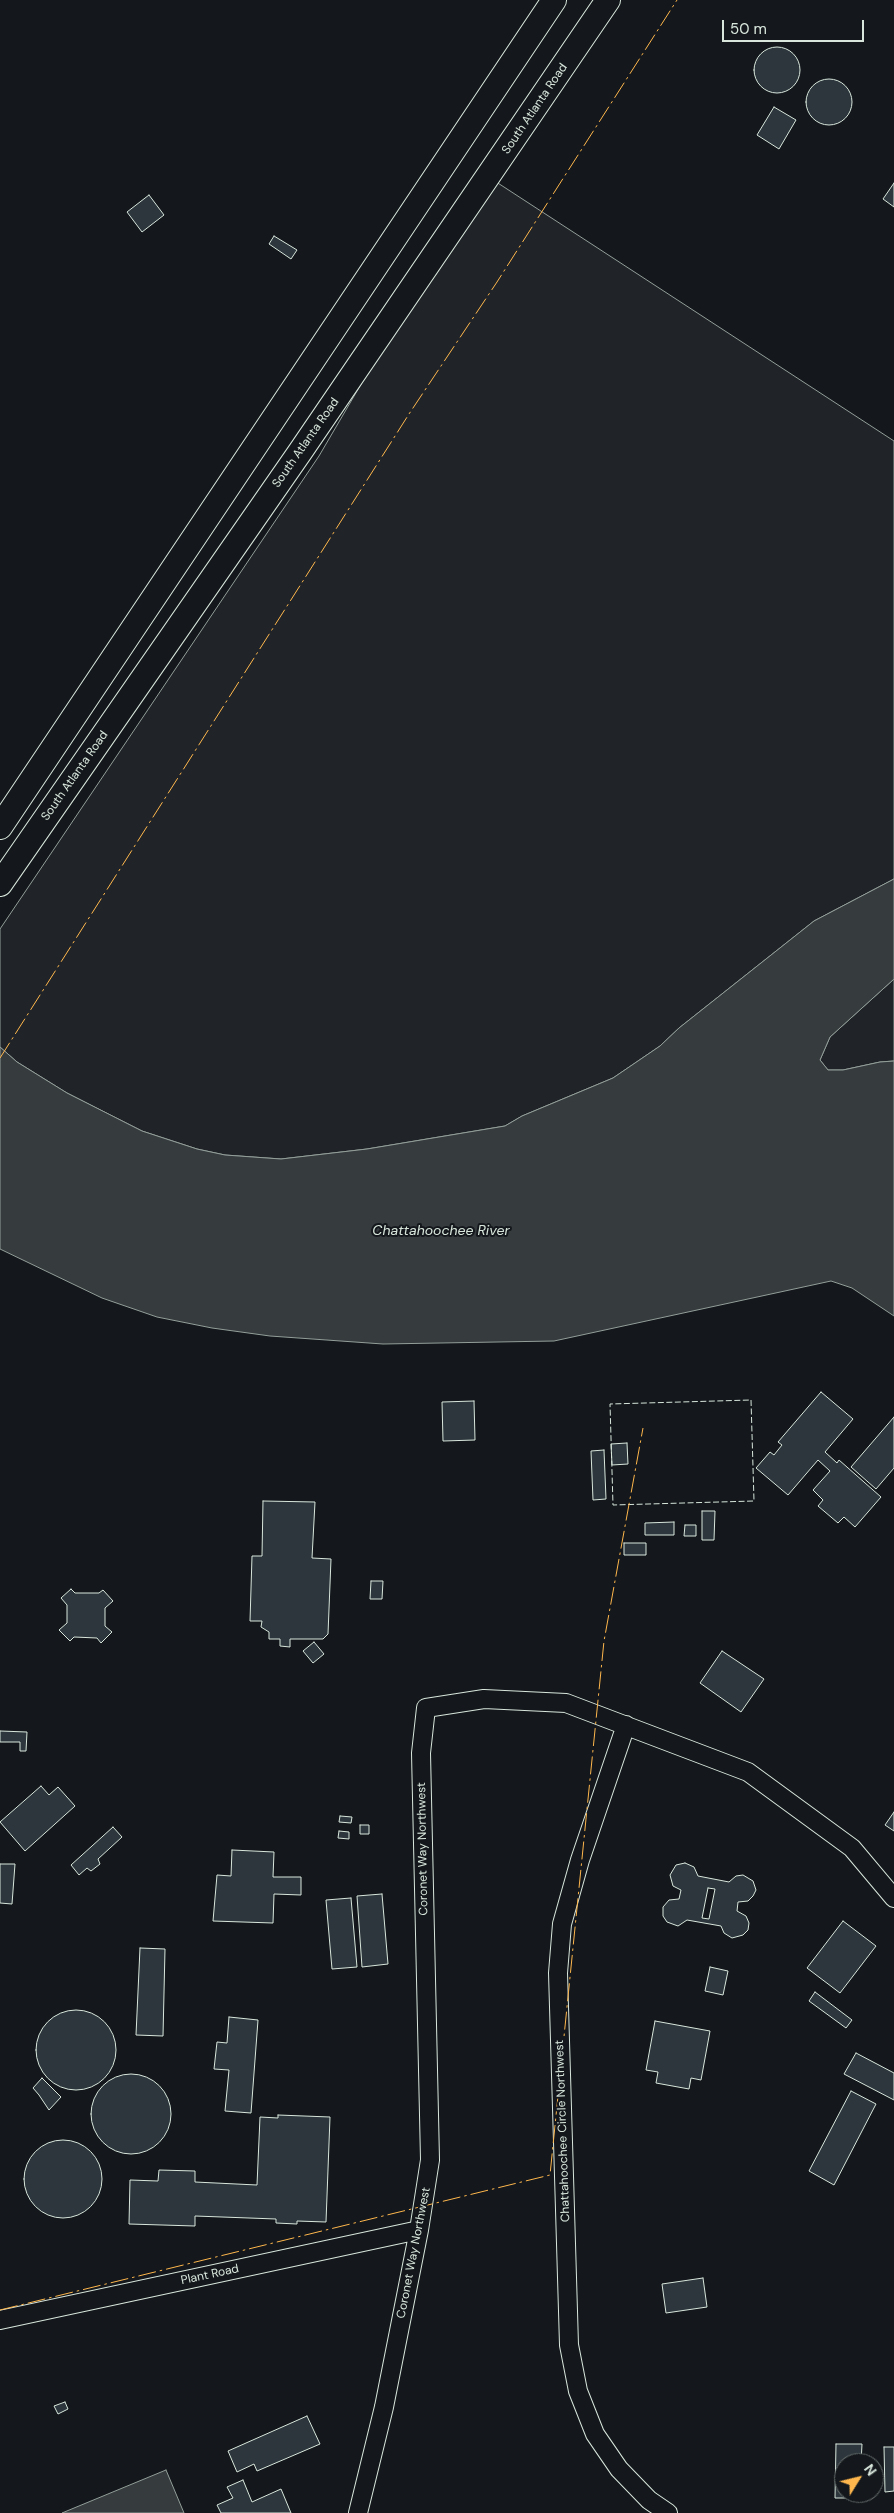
<!DOCTYPE html>
<html>
<head>
<meta charset="utf-8">
<style>
	body { margin:0 }
	#map { position:relative; width:894px; height:2513px; overflow:hidden; background:#14181c; font-family:"DM Sans",sans-serif }
	canvas { display:block }
	.north { position:absolute; left:834px; top:2453px; width:50px; height:50px; box-sizing:border-box; background:#14181c; border:1px solid #626a69; border-radius:50%; rotate:54deg; font-size:14px; font-weight:700; line-height:20px; text-align:center; color:#d8e6dc }
	.north::after { content:''; display:block; margin:auto; width:18px; height:22px; background:#ffb74d; clip-path:polygon(50% 0,100% 100%,50% 72%,0 100%) }
	.scale { position:absolute; left:722px; top:20px; width:142px; height:22px; box-sizing:border-box; border:2px solid #d8e6dc; border-top:0; padding-left:6px; font-size:15px; line-height:18px; white-space:nowrap; color:#d8e6dc; -webkit-text-stroke:4px #14181c; paint-order:stroke }
</style>
</head>
<body>
<div id="map">
<canvas width="894" height="2513"></canvas>
<div class="north">N</div>
<div class="scale">50 m</div>
</div>
<script>
const c = document.querySelector('canvas').getContext('2d');
c.lineJoin = 'round';
function paint(path, color) { c.fillStyle = color; c.fill(path, 'evenodd'); }
const poly = rows => new Path2D(rows.map(r => 'M' + r).join(''));
function stroke(path, color, width, dash) { c.strokeStyle = color; c.lineWidth = width; c.lineCap = dash ? 'butt' : 'round'; c.setLineDash(dash || []); c.stroke(path); }
function write(font, color, halo, rows, align = 'center') {
  c.font = font + ' "DM Sans",sans-serif'; c.lineWidth = 4; c.setLineDash([]); c.textBaseline = 'middle'; c.strokeStyle = halo; c.fillStyle = color; for (const [text, x, y, turn = 0] of rows) {
    c.save(); c.translate(x, y); c.rotate((+turn || 0) * Math.PI / 180); c.textAlign = isNaN(turn) ? turn : align; if (halo) c.strokeText(text, 0, 0); c.fillText(text, 0, 0); c.restore();
  }
}
const green = poly([
	[484,174,894,441,894,879,814,921,679,1028,660,1046,613,1078,522,1116,505,1126,367,1149,281,1159,225,1155,197,1149,142,1131,67,1093,17,1062,0,1047,0,929,319,456,484,174],
	[894,979,894,1061,880,1062,843,1070,828,1070,820,1060,830,1037,894,979]
]);
const water = poly([
	[894,879,894,979,830,1037,820,1060,828,1070,843,1070,880,1062,894,1061,894,1316,852,1288,831,1281,554,1341,383,1344,270,1336,212,1328,157,1317,102,1298,0,1249,0,1047,17,1062,67,1093,142,1131,197,1149,225,1155,281,1159,367,1149,505,1126,522,1116,613,1078,660,1046,679,1028,814,921,894,879],
	[166,2470,184,2513,62,2513,166,2470]
]);
const building = poly([
	'754 70a23 23 0 1 1 46 0a23 23 0 1 1-46 0Z',
	'806 102a23 23 0 1 1 46 0a23 23 0 1 1-46 0Z',
	[774,107,796,120,779,149,757,135,774,107],
	[894,183,894,207,883,199,894,183],
	[149,195,164,215,142,232,127,212,149,195],
	[274,236,297,250,291,259,269,244,274,236],
	[821,1392,853,1419,825,1452,837,1463,839,1460,881,1497,855,1527,844,1517,838,1523,818,1506,823,1500,813,1490,830,1471,818,1460,788,1495,756,1468,770,1452,774,1455,782,1445,778,1442,821,1392],
	[474,1401,475,1440,443,1441,442,1402,474,1401],
	[894,1417,894,1468,876,1489,851,1467,894,1417],
	[627,1443,628,1464,612,1465,611,1444,627,1443],
	[604,1450,606,1499,593,1500,591,1451,604,1450],
	[263,1501,315,1502,312,1558,331,1559,328,1634,323,1639,290,1639,290,1647,280,1646,280,1639,269,1639,269,1632,261,1627,262,1621,250,1621,252,1556,262,1556,263,1501],
	[702,1511,715,1511,714,1540,702,1540,702,1511],
	[674,1522,674,1535,645,1535,645,1523,674,1522],
	[685,1525,696,1525,696,1536,684,1536,685,1525],
	[624,1543,646,1543,646,1555,624,1555,624,1543],
	[371,1581,383,1581,382,1599,370,1599,371,1581],
	[71,1589,75,1593,99,1593,103,1590,113,1601,105,1608,105,1626,112,1632,101,1643,97,1638,74,1637,70,1641,59,1630,67,1623,67,1605,61,1598,71,1589],
	[314,1642,324,1654,313,1663,303,1651,314,1642],
	[722,1651,764,1679,741,1712,700,1683,722,1651],
	[0,1731,27,1732,26,1751,20,1751,20,1742,0,1742,0,1731],
	[41,1786,49,1795,58,1787,75,1806,25,1851,0,1822,41,1786],
	[894,1812,894,1831,885,1825,894,1812],
	[340,1816,352,1817,351,1823,339,1822,340,1816],
	[360,1825,369,1825,369,1834,360,1834,360,1825],
	[113,1827,122,1837,98,1859,100,1864,91,1871,87,1868,79,1875,71,1865,113,1827],
	[339,1831,349,1832,349,1839,338,1838,339,1831],
	[232,1850,274,1852,273,1877,301,1877,301,1895,274,1894,273,1923,213,1921,217,1875,231,1876,232,1850],
	[685,1863,694,1867,698,1876,729,1882,736,1876,743,1875,753,1881,756,1890,753,1896,748,1901,738,1902,737,1911,746,1916,749,1923,748,1930,743,1935,732,1938,724,1933,721,1926,687,1920,678,1926,667,1922,663,1916,663,1907,669,1900,679,1899,681,1890,673,1886,670,1875,676,1865,685,1863],
	[708,1888,715,1889,709,1919,702,1918,708,1888],
	[0,1864,15,1864,12,1904,0,1903,0,1864],
	[382,1894,388,1964,362,1967,357,1896,382,1894],
	[351,1898,357,1967,332,1969,326,1900,351,1898],
	[843,1921,876,1946,840,1993,807,1968,843,1921],
	[140,1948,165,1949,163,2036,136,2035,140,1948],
	[710,1967,728,1971,723,1995,705,1991,710,1967],
	[815,1992,852,2020,846,2028,809,2001,815,1992],
	'36 2050a40 40 0 1 1 80 0a40 40 0 1 1-80 0Z',
	[229,2017,258,2020,251,2113,225,2111,229,2070,214,2069,217,2042,227,2043,229,2017],
	[655,2021,710,2031,701,2080,691,2078,689,2089,656,2083,658,2072,646,2070,655,2021],
	[856,2053,894,2073,894,2100,844,2074,856,2053],
	'91 2114a40 40 0 1 1 80 0a40 40 0 1 1-80 0Z',
	[42,2078,61,2097,49,2110,39,2095,33,2088,42,2078],
	[851,2091,876,2104,834,2185,809,2171,851,2091],
	[278,2115,330,2117,326,2222,297,2221,297,2224,276,2223,276,2219,195,2216,195,2226,129,2224,130,2180,158,2181,159,2170,195,2171,195,2182,257,2185,260,2117,278,2118,278,2115],
	'24 2179a39 39 0 1 1 78 0a39 39 0 1 1-78 0Z',
	[703,2278,707,2307,666,2313,662,2284,703,2278],
	[65,2402,68,2409,58,2414,54,2406,65,2402],
	[307,2416,320,2444,257,2471,254,2464,237,2472,228,2451,307,2416],
	[836,2444,862,2444,861,2463,844,2463,844,2493,861,2493,860,2498,835,2498,836,2444],
	[884,2447,894,2447,894,2491,885,2492,884,2447],
	[243,2480,252,2502,281,2489,291,2513,221,2513,217,2505,233,2498,227,2487,243,2480]
]);
const street = poly([
	[626,1725,580,1860,562,1924,558,1973,569,2345,578,2391,595,2434,619,2469,649,2500,668,2513],
	[0,2320,419,2230],
	[358,2513,384,2407,419,2230,430,2160,421,1753,426,1708,484,1699,566,1703,748,1772,852,1848,894,1898]
]);
const secondary = poly([
	[0,827,554,0],
	[0,884,300,452,608,0]
]);
const fence = poly([
	[751,1400,754,1501,613,1505,610,1404,751,1400]
]);
const power = poly([
	[0,1058,409,414,497,282,677,0],
	[0,2310,550,2175,604,1641,643,1428]
]);
const streetNames = [
	["South Atlanta Road",535,109,-56],
	["South Atlanta Road",306,443,-55],
	["South Atlanta Road",75,776,-55],
	["Coronet Way Northwest",423,1849,-91],
	["Chattahoochee Circle Northwest",563,2131,-92],
	["Coronet Way Northwest",414,2253,-79],
	["Plant Road",210,2275,-12]
];
const waterNames = [
	["Chattahoochee River",441,1231]
];
paint(green, '#202428');
stroke(green, '#939e99', 1);
paint(water, '#363b3e');
stroke(water, '#939e99', 1);
paint(building, '#2c363c');
stroke(building, '#d8e6dc', 1);
stroke(street, '#d8e6dc', 20);
stroke(secondary, '#d8e6dc', 26);
stroke(street, '#14181c', 18);
stroke(secondary, '#14181c', 24);
stroke(fence, '#d8e6dc', 1, [6, 2.5]);
stroke(power, '#ffb74d', 1, [18, 4, 2.5, 4]);
write('12px', '#d8e6dc', '#14181c', streetNames);
write('italic 14px', '#d8e6dc', '#14181c', waterNames);
</script>
</body>
</html>
